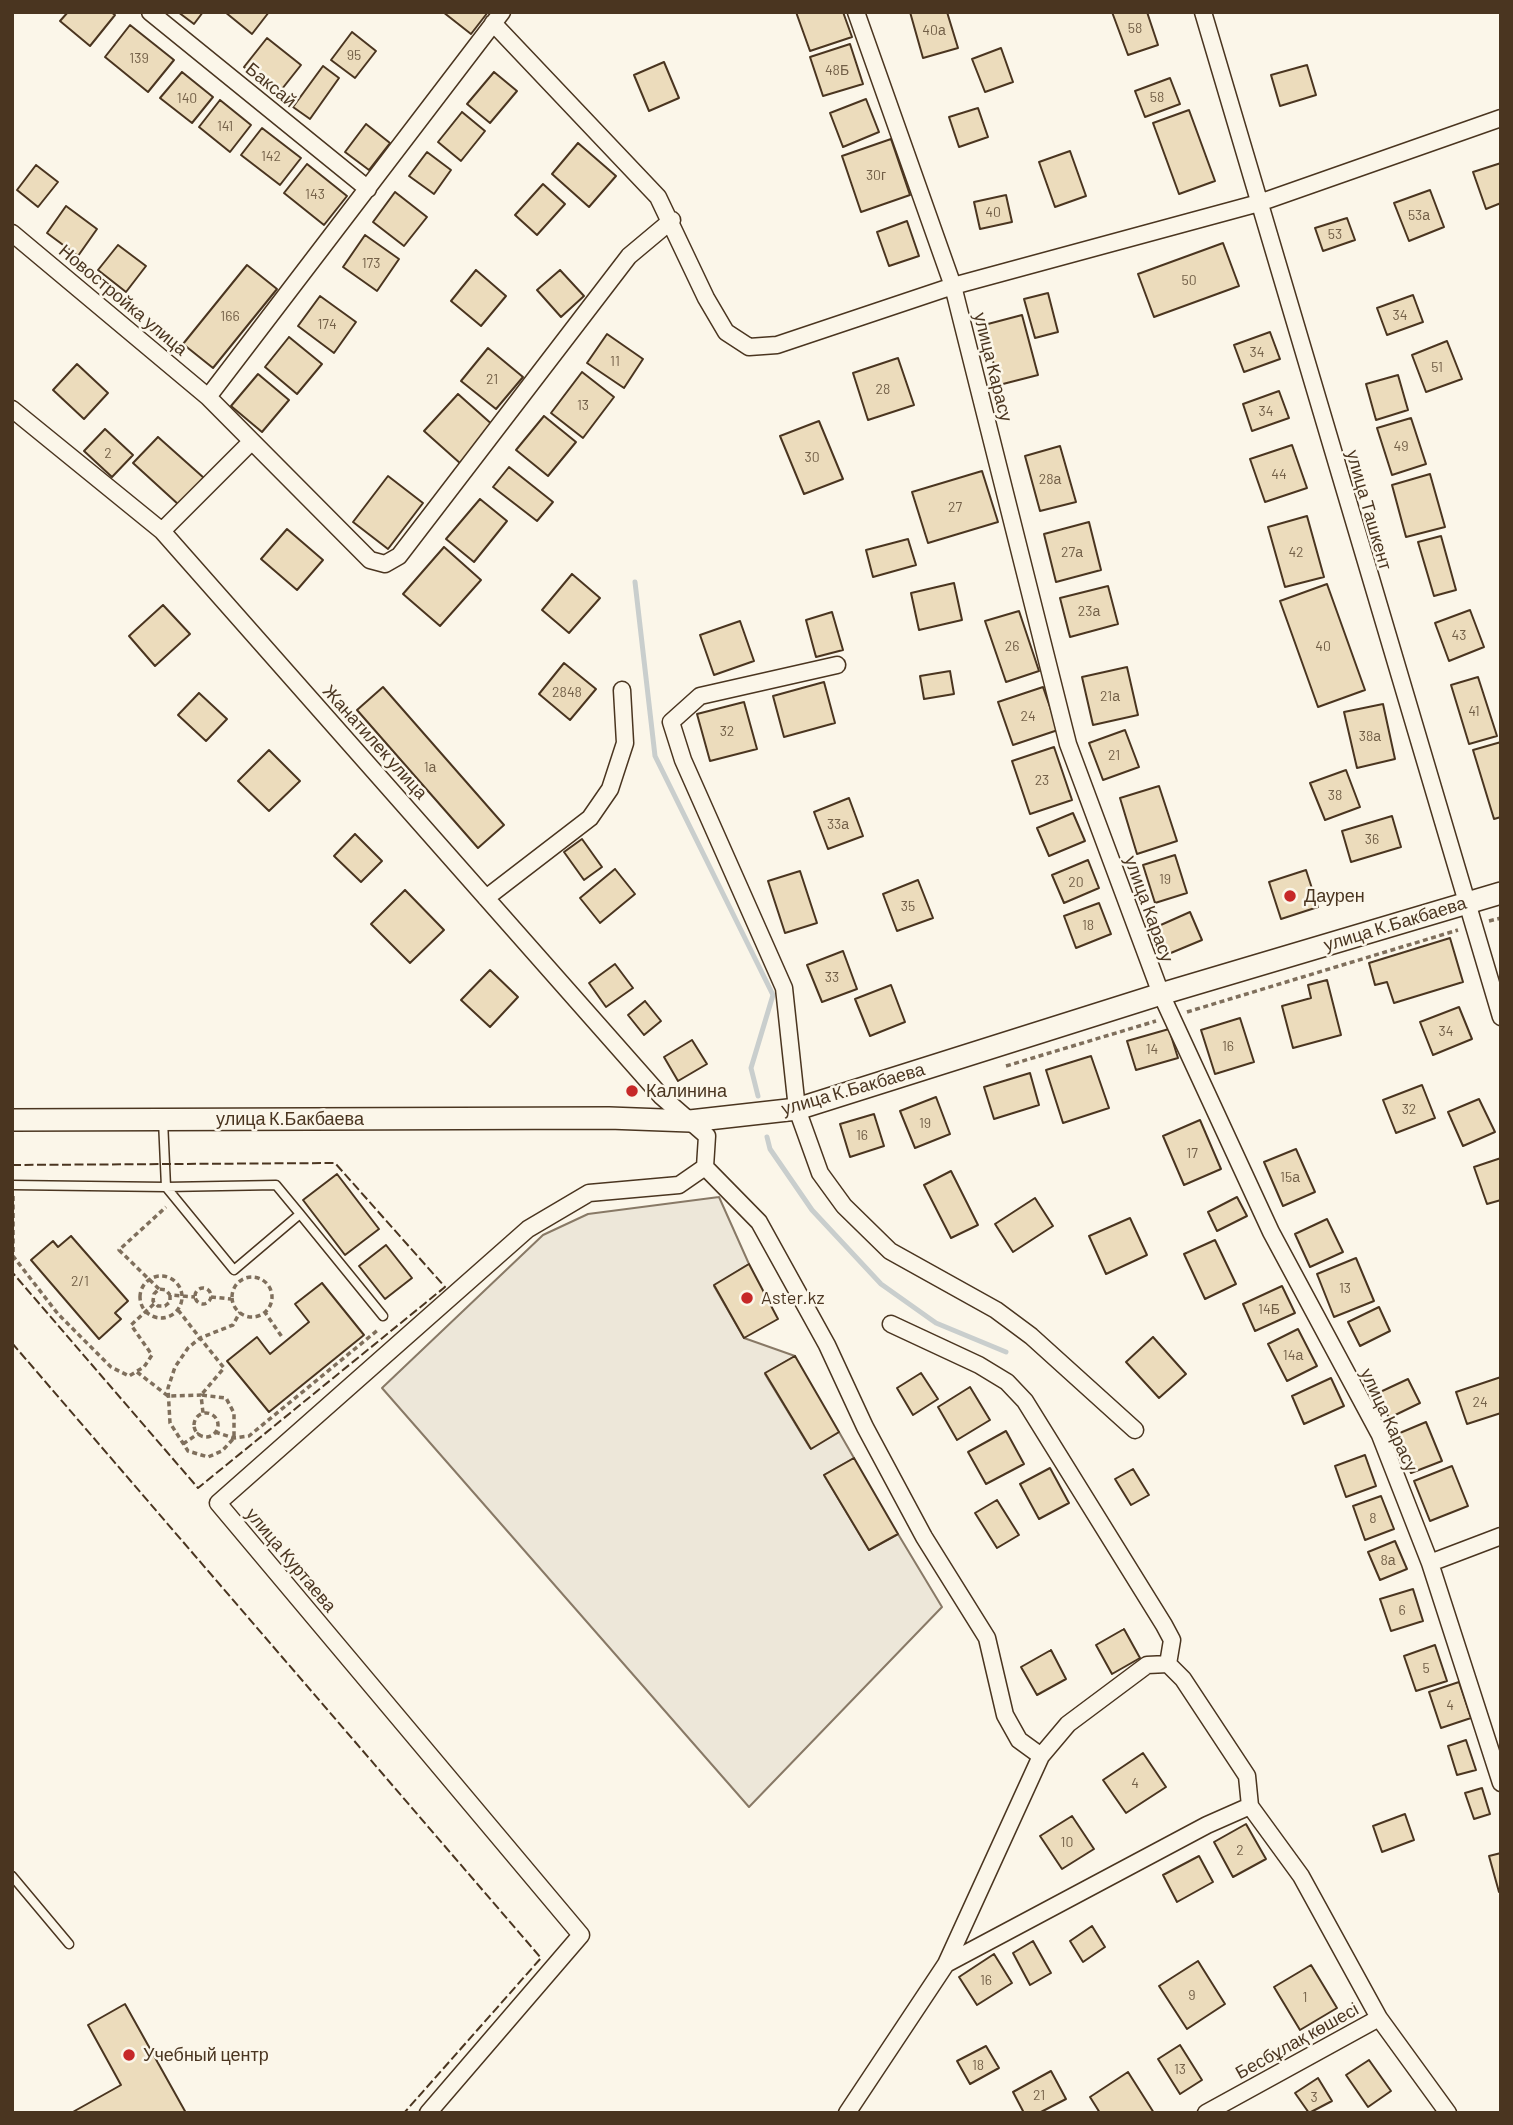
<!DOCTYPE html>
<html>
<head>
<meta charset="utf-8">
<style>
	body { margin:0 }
	#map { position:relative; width:1513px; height:2125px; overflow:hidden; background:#fbf6e9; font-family:Barlow,sans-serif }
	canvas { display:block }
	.frame { position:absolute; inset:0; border:14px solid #4a3520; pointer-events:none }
</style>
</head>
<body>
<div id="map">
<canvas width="1513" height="2125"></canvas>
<div class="frame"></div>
</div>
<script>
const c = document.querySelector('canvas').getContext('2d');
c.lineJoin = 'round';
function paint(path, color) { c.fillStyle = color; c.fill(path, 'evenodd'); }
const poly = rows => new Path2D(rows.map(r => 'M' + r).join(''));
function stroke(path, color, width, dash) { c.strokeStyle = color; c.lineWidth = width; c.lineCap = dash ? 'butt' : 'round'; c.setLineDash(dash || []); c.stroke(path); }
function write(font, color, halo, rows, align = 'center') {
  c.font = font + ' Barlow,sans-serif'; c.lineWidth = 5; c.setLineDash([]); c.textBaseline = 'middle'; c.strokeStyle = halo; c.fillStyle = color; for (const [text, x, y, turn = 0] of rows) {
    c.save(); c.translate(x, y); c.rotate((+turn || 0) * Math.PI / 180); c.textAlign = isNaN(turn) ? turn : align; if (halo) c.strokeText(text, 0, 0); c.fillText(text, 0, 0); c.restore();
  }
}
const parking = poly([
	[719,1197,749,1264,714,1286,744,1338,795,1356,765,1374,810,1448,839,1432,854,1458,824,1475,869,1550,898,1534,942,1607,749,1807,382,1388,543,1235,588,1214,719,1197]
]);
const stream = poly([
	[635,582,655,756,773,995,751,1068,758,1096],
	[767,1137,770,1149,812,1210,881,1284,936,1323,1006,1352]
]);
const building = poly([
	[68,12,111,12,115,15,90,46,60,21,68,12],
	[178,12,203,12,194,24,178,12],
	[225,12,269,12,252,34,225,12],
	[443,12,488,12,471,34,443,12],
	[796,12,843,12,852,37,810,51,796,12],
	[910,12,947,12,958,48,923,58,910,12],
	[1112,12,1147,12,1158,45,1128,55,1112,12],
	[130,25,174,60,148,92,105,57,130,25],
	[352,32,376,51,355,78,331,60,352,32],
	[267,38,301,65,278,94,244,67,267,38],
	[850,44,863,84,823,96,810,57,850,44],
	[1001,48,1013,82,985,92,972,59,1001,48],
	[664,62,679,98,649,111,634,75,664,62],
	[1307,65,1316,95,1280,106,1271,75,1307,65],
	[323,66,339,78,310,119,293,107,323,66],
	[182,72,213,97,192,123,160,98,182,72],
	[494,72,517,91,490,123,467,104,494,72],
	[1170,78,1180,104,1145,117,1135,91,1170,78],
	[866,99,879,132,843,147,830,113,866,99],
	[220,100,251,125,230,152,199,127,220,100],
	[978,108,988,137,959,147,949,117,978,108],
	[1189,110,1215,181,1179,194,1153,123,1189,110],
	[462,112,485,131,461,161,438,142,462,112],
	[366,124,390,143,369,170,345,152,366,124],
	[262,128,301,158,280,185,241,155,262,128],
	[891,139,910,195,861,212,842,156,891,139],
	[578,143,616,176,589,207,552,174,578,143],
	[1070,151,1086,196,1055,207,1039,162,1070,151],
	[427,152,451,170,434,194,409,176,427,152],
	[1501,163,1501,203,1486,209,1473,172,1501,163],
	[307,164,347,196,324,225,284,193,307,164],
	[36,165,58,182,38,207,17,190,36,165],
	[543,184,565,204,537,235,515,215,543,184],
	[1430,190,1444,227,1409,241,1394,203,1430,190],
	[395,192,427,217,404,246,373,222,395,192],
	[1006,195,1012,222,980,229,974,202,1006,195],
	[66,206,97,229,78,256,47,233,66,206],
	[1347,218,1355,240,1323,251,1315,228,1347,218],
	[907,221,919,256,889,266,877,232,907,221],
	[365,235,399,259,377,291,343,267,365,235],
	[1223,243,1239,286,1154,317,1138,274,1223,243],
	[118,245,146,266,126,292,98,270,118,245],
	[247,265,277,289,213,368,183,344,247,265],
	[476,270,506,296,481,326,451,301,476,270],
	[560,270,584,296,561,317,537,290,560,270],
	[1048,293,1058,332,1035,338,1024,299,1048,293],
	[1413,295,1423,322,1387,335,1377,308,1413,295],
	[320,296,356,322,334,353,298,326,320,296],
	[1022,315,1038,375,999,385,984,325,1022,315],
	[1270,332,1280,359,1244,372,1234,345,1270,332],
	[607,334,643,359,624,388,587,363,607,334],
	[289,337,322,364,297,394,265,367,289,337],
	[1447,341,1462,379,1426,392,1412,355,1447,341],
	[488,348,523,377,496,409,461,381,488,348],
	[898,358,914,405,868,420,853,373,898,358],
	[77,364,108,393,84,419,53,390,77,364],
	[582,372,614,397,583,438,551,413,582,372],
	[258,374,289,400,262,432,231,406,258,374],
	[1398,375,1408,410,1376,420,1366,384,1398,375],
	[1279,391,1289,418,1252,431,1243,404,1279,391],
	[458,394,495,427,461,464,424,431,458,394],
	[544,416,576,442,548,476,516,450,544,416],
	[1411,418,1426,464,1392,475,1377,428,1411,418],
	[819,421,843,479,804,494,780,436,819,421],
	[105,429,133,455,112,477,84,451,105,429],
	[158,437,204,478,179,505,133,463,158,437],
	[1292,445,1307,488,1265,502,1250,459,1292,445],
	[1060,446,1076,502,1040,511,1025,456,1060,446],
	[509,467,553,502,537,521,493,487,509,467],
	[982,471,998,522,928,543,912,492,982,471],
	[1430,474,1445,527,1406,537,1392,485,1430,474],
	[388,476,423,503,388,549,353,522,388,476],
	[480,499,507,521,474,562,446,539,480,499],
	[1307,516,1324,577,1285,587,1268,527,1307,516],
	[1089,522,1101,570,1056,582,1044,534,1089,522],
	[287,529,323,560,297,590,261,559,287,529],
	[1441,536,1456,590,1434,596,1418,542,1441,536],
	[908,539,916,565,873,577,866,550,908,539],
	[444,547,481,580,440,626,403,594,444,547],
	[572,574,600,598,569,633,542,610,572,574],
	[954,583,962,620,919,630,911,593,954,583],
	[1327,584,1365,690,1318,707,1280,601,1327,584],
	[1108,586,1118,624,1070,637,1060,598,1108,586],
	[163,605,190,634,155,666,129,636,163,605],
	[1470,610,1484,647,1449,661,1435,623,1470,610],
	[1019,611,1039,671,1006,682,985,621,1019,611],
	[832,612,843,650,816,657,806,620,832,612],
	[740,621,754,661,714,675,700,635,740,621],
	[564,663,596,689,570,720,539,694,564,663],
	[1127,667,1138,715,1093,725,1082,677,1127,667],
	[950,671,954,694,924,699,920,676,950,671],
	[1478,677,1497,736,1469,744,1451,685,1478,677],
	[824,682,835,723,784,737,773,696,824,682],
	[383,687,504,825,478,848,357,710,383,687],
	[1043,687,1058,730,1013,745,998,702,1043,687],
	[199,693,227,719,206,741,178,715,199,693],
	[744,702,757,749,710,761,697,714,744,702],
	[1383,704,1395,759,1357,768,1344,712,1383,704],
	[1125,730,1139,767,1103,780,1089,743,1125,730],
	[1501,742,1501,817,1494,819,1473,750,1501,742],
	[1054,747,1072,800,1030,814,1012,761,1054,747],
	[269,750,300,781,269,811,238,781,269,750],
	[1346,770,1360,807,1325,820,1310,783,1346,770],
	[1159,786,1177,841,1137,854,1120,798,1159,786],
	[849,798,863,836,828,849,814,812,849,798],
	[1073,813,1085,841,1049,856,1037,828,1073,813],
	[1392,816,1401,847,1351,862,1342,831,1392,816],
	[355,834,382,861,361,882,334,856,355,834],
	[582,839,602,867,584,880,564,852,582,839],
	[1175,855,1187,893,1155,903,1143,865,1175,855],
	[1088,860,1099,888,1064,903,1052,875,1088,860],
	[615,869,635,894,600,923,580,898,615,869],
	[1306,870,1318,907,1281,919,1269,882,1306,870],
	[800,871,817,923,785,933,768,881,800,871],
	[918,880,933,918,897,931,883,894,918,880],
	[405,890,444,930,410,963,371,924,405,890],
	[1099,903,1111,934,1076,948,1064,916,1099,903],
	[1190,912,1202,940,1166,955,1154,928,1190,912],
	[1450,938,1463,982,1394,1003,1387,982,1375,985,1369,963,1450,938],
	[843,951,857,989,822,1002,807,965,843,951],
	[615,964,633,988,606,1007,589,983,615,964],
	[490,970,518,997,490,1027,461,1000,490,970],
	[1327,980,1341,1035,1293,1048,1282,1006,1311,998,1308,985,1327,980],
	[891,985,905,1022,870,1036,855,999,891,985],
	[645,1001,661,1021,644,1035,628,1015,645,1001],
	[1459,1007,1472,1039,1433,1055,1420,1022,1459,1007],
	[1240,1018,1254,1062,1215,1074,1201,1030,1240,1018],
	[1169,1029,1178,1058,1136,1070,1127,1041,1169,1029],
	[692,1040,707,1064,678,1081,664,1057,692,1040],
	[1091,1056,1109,1108,1063,1123,1046,1070,1091,1056],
	[1030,1073,1039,1105,994,1119,984,1087,1030,1073],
	[1422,1085,1435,1118,1396,1133,1383,1100,1422,1085],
	[936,1097,950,1134,915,1148,900,1111,936,1097],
	[1479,1099,1495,1132,1463,1146,1448,1112,1479,1099],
	[874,1114,884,1146,850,1157,840,1124,874,1114],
	[1200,1120,1221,1169,1184,1185,1163,1136,1200,1120],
	[1296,1149,1315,1192,1283,1206,1264,1162,1296,1149],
	[1501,1158,1501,1200,1487,1204,1474,1167,1501,1158],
	[951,1171,978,1225,951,1238,924,1185,951,1171],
	[337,1174,379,1229,345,1255,303,1200,337,1174],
	[1237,1197,1247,1216,1217,1231,1208,1212,1237,1197],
	[1035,1198,1053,1226,1013,1252,995,1224,1035,1198],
	[1130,1218,1147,1255,1106,1274,1089,1236,1130,1218],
	[1327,1219,1343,1252,1310,1267,1295,1234,1327,1219],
	[71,1236,128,1301,115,1313,121,1319,99,1339,31,1260,53,1241,58,1247,71,1236],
	[1215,1240,1236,1284,1205,1299,1184,1254,1215,1240],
	[386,1245,412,1278,385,1299,359,1266,386,1245],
	[1356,1258,1374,1301,1334,1317,1317,1274,1356,1258],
	[749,1264,778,1319,744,1338,714,1285,749,1264],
	[322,1283,364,1335,269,1412,227,1361,257,1337,270,1354,309,1322,295,1304,322,1283],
	[1282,1286,1295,1313,1255,1331,1243,1304,1282,1286],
	[1379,1307,1390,1331,1360,1346,1348,1322,1379,1307],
	[1298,1329,1317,1366,1287,1381,1268,1344,1298,1329],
	[1153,1337,1186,1374,1159,1398,1126,1362,1153,1337],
	[795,1356,839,1432,811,1449,765,1373,795,1356],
	[921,1373,938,1399,913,1415,897,1388,921,1373],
	[1501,1377,1501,1413,1467,1424,1456,1392,1501,1377],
	[1331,1378,1344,1406,1304,1424,1292,1396,1331,1378],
	[1408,1379,1420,1403,1389,1418,1378,1393,1408,1379],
	[970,1387,990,1420,957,1440,938,1407,970,1387],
	[1426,1422,1442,1461,1411,1473,1395,1435,1426,1422],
	[1006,1431,1024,1464,986,1484,968,1452,1006,1431],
	[1365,1455,1376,1486,1346,1497,1335,1466,1365,1455],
	[854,1458,898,1534,869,1550,824,1475,854,1458],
	[1452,1466,1468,1506,1430,1521,1414,1481,1452,1466],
	[1050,1468,1069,1503,1039,1519,1020,1484,1050,1468],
	[1133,1469,1149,1495,1131,1505,1115,1479,1133,1469],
	[1381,1496,1394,1529,1365,1540,1353,1506,1381,1496],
	[997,1500,1019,1535,997,1548,975,1513,997,1500],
	[1395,1541,1407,1569,1380,1580,1368,1552,1395,1541],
	[1413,1589,1423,1621,1391,1631,1380,1599,1413,1589],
	[1124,1629,1140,1658,1112,1674,1096,1645,1124,1629],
	[1435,1645,1447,1681,1416,1691,1404,1656,1435,1645],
	[1051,1650,1066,1679,1037,1695,1021,1667,1051,1650],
	[1459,1682,1471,1718,1441,1728,1429,1692,1459,1682],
	[1466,1740,1476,1770,1457,1775,1448,1746,1466,1740],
	[1143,1753,1166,1787,1126,1813,1103,1780,1143,1753],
	[1482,1788,1490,1814,1474,1819,1465,1793,1482,1788],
	[1405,1814,1414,1840,1382,1852,1373,1826,1405,1814],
	[1072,1816,1094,1849,1062,1869,1040,1836,1072,1816],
	[1246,1824,1266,1859,1233,1877,1214,1842,1246,1824],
	[1501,1853,1501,1892,1499,1892,1489,1856,1501,1853],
	[1199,1856,1213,1882,1177,1902,1163,1875,1199,1856],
	[1092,1926,1105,1947,1083,1962,1070,1941,1092,1926],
	[1033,1941,1051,1973,1030,1985,1013,1953,1033,1941],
	[994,1954,1012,1983,977,2005,959,1977,994,1954],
	[1198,1961,1225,2004,1187,2029,1159,1986,1198,1961],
	[1311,1965,1337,2008,1300,2030,1274,1987,1311,1965],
	[125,2004,186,2113,71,2113,121,2085,88,2025,125,2004],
	[1180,2045,1202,2080,1180,2094,1158,2059,1180,2045],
	[986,2046,999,2068,970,2084,957,2061,986,2046],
	[1369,2060,1391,2091,1368,2107,1346,2075,1369,2060],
	[1051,2071,1066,2099,1039,2113,1024,2113,1013,2092,1051,2071],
	[1128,2072,1154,2113,1100,2113,1090,2097,1128,2072],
	[1318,2078,1332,2101,1309,2113,1295,2093,1318,2078]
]);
const path = poly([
	[1489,921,1501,918],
	[1187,1012,1458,930],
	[1006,1066,1156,1021],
	[13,1196,13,1256,58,1314,111,1367,129,1376,144,1367,152,1355,131,1325,155,1303],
	'140 1297a21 21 0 1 1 42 0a21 21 0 1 1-42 0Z',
	'232 1297a20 20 0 1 1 40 0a20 20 0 1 1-40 0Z',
	'195 1296a8 8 0 1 1 16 0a8 8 0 1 1-16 0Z',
	[159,1289,119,1250,166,1207],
	[170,1295,170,1302,165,1306,158,1306,153,1301,154,1294,159,1289,166,1290,170,1295,195,1297],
	[211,1297,231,1299],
	[178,1310,200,1338,224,1368,201,1395,226,1398,234,1413,234,1438,222,1451,208,1457,188,1451,170,1423,168,1388,175,1367,188,1348,200,1338,233,1325,240,1312],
	[264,1311,282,1337],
	[137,1372,168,1396,201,1395,203,1413],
	'194 1425a12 12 0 1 1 24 0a12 12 0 1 1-24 0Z',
	[215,1432,234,1438,249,1436,379,1329],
	[183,1444,199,1433]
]);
const service = poly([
	[12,1185,166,1187,163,1120],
	[300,1214,234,1270,166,1187,276,1185,300,1214,383,1316],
	[12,1876,69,1944]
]);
const minor = poly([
	[150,12,368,189],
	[856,12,953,286,1068,744,1161,994,1271,1232,1380,1435,1430,1563,1501,1783],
	[1203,12,1501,1017],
	[493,23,658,197,706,298,726,332,749,347,777,345,953,286,1259,203,1501,118],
	[12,233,208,397,370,560,385,564,399,556,629,256,672,220],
	[208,397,502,12],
	[12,409,162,531,661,1096,707,1136,705,1167,679,1185,589,1193,528,1229,218,1503,581,1935,428,2113],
	[162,531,251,442],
	[837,665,700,696,671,722,683,760,784,988,797,1109,820,1173,844,1206,890,1251,996,1310,1031,1336,1135,1430],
	[486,898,590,818,610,789,625,743,622,690],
	[705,1167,759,1222,827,1345,865,1427,924,1537,987,1638,1005,1715,1019,1740,1041,1756],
	[891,1324,979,1365,1007,1382,1025,1401,1164,1625,1172,1640,1168,1664],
	[1430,1563,1501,1536],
	[946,1964,1207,1825,1250,1806,1301,1876,1379,2018],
	[847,2113,946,1964,1041,1756,1068,1724,1147,1665,1168,1664,1183,1679,1247,1776,1250,1806],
	[1206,2113,1379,2018,1448,2113]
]);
const tertiary = poly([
	[12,1120,609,1118,690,1121,797,1109,1161,994,1501,893]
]);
const fence = poly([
	[12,1165,335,1163,445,1287,198,1488,12,1272],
	[12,1343,541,1958,404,2113]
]);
const markers = [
	[1290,896,7,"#c62828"],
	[632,1091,7,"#c62828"],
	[747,1298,7,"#c62828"],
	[129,2055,7,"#c62828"]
];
const numberNames = [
	["58",1135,28],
	["40а",934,30],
	["95",354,55],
	["139",139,58],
	["48Б",837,70],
	["58",1157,97],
	["140",187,98],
	["141",225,126],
	["142",271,156],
	["30г",876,175],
	["143",315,194],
	["40",993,212],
	["53а",1419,215],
	["53",1335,234],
	["173",371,263],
	["50",1189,280],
	["34",1400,315],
	["166",230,316],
	["174",327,324],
	["34",1257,352],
	["11",615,361],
	["51",1437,367],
	["21",492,379],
	["28",883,389],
	["13",583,405],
	["34",1266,411],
	["49",1401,446],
	["2",108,453],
	["30",812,457],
	["44",1279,474],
	["28а",1050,479],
	["27",955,507],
	["27а",1072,552],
	["42",1296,552],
	["23а",1089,611],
	["43",1459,635],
	["26",1012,646],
	["40",1323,646],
	["2848",567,692],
	["21а",1110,696],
	["41",1474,711],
	["24",1028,716],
	["32",727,731],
	["38а",1370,736],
	["21",1114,755],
	["1а",430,767],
	["23",1042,780],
	["38",1335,795],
	["33а",838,824],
	["36",1372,839],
	["19",1165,879],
	["20",1076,882],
	["35",908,906],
	["18",1088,925],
	["33",832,977],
	["34",1446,1031],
	["16",1228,1046],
	["14",1152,1049],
	["32",1409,1109],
	["19",925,1123],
	["16",862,1135],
	["17",1192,1153],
	["15а",1290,1177],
	["2/1",80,1281],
	["13",1345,1288],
	["14Б",1269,1309],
	["14а",1293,1355],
	["24",1480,1402],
	["8",1373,1518],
	["8а",1388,1560],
	["6",1402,1610],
	["5",1426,1668],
	["4",1450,1705],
	["4",1135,1783],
	["10",1067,1842],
	["2",1240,1850],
	["16",986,1980],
	["9",1192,1995],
	["1",1305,1997],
	["18",978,2065],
	["13",1180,2069],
	["21",1039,2095],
	["3",1314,2097]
];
const streetNames = [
	["Баксай",271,85,39],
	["Новостройка улица",123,300,40],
	["улица Карасу",993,367,76],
	["улица Ташкент",1369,510,74],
	["Жанатилек улица",375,742,48],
	["улица Карасу",1149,909,70],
	["улица К.Бакбаева",1395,924,-17],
	["улица К.Бакбаева",853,1089,-16],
	["улица К.Бакбаева",290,1119],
	["улица Карасу",1389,1420,65],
	["улица Куртаева",291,1560,50],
	["Бесбұлақ көшесі",1297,2041,-29]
];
const poiNames = [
	["Даурен",1304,896],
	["Калинина",646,1091],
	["Aster.kz",761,1298],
	["Учебный центр",143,2055]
];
paint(parking, '#ede7d9');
stroke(parking, '#887966', 2);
stroke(stream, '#c9cecd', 5);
paint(building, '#ecdcbc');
stroke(building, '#4a3520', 2);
stroke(service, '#4a3520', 11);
stroke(minor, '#4a3520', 19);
stroke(tertiary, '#4a3520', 24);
stroke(path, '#7f6f5c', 3.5, [5, 3.5]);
stroke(service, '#fbf6e9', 8);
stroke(minor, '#fbf6e9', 16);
stroke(tertiary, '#fbf6e9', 21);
stroke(fence, '#4a3520', 2, [9, 3.5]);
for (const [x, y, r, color] of markers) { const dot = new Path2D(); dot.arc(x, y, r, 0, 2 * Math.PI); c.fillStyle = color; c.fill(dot); stroke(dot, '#fbf6e9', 2.5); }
write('14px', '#725f47', null, numberNames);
write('18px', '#4a3520', '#fbf6e9', streetNames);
write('18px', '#4a3520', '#fbf6e9', poiNames, 'left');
</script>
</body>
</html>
